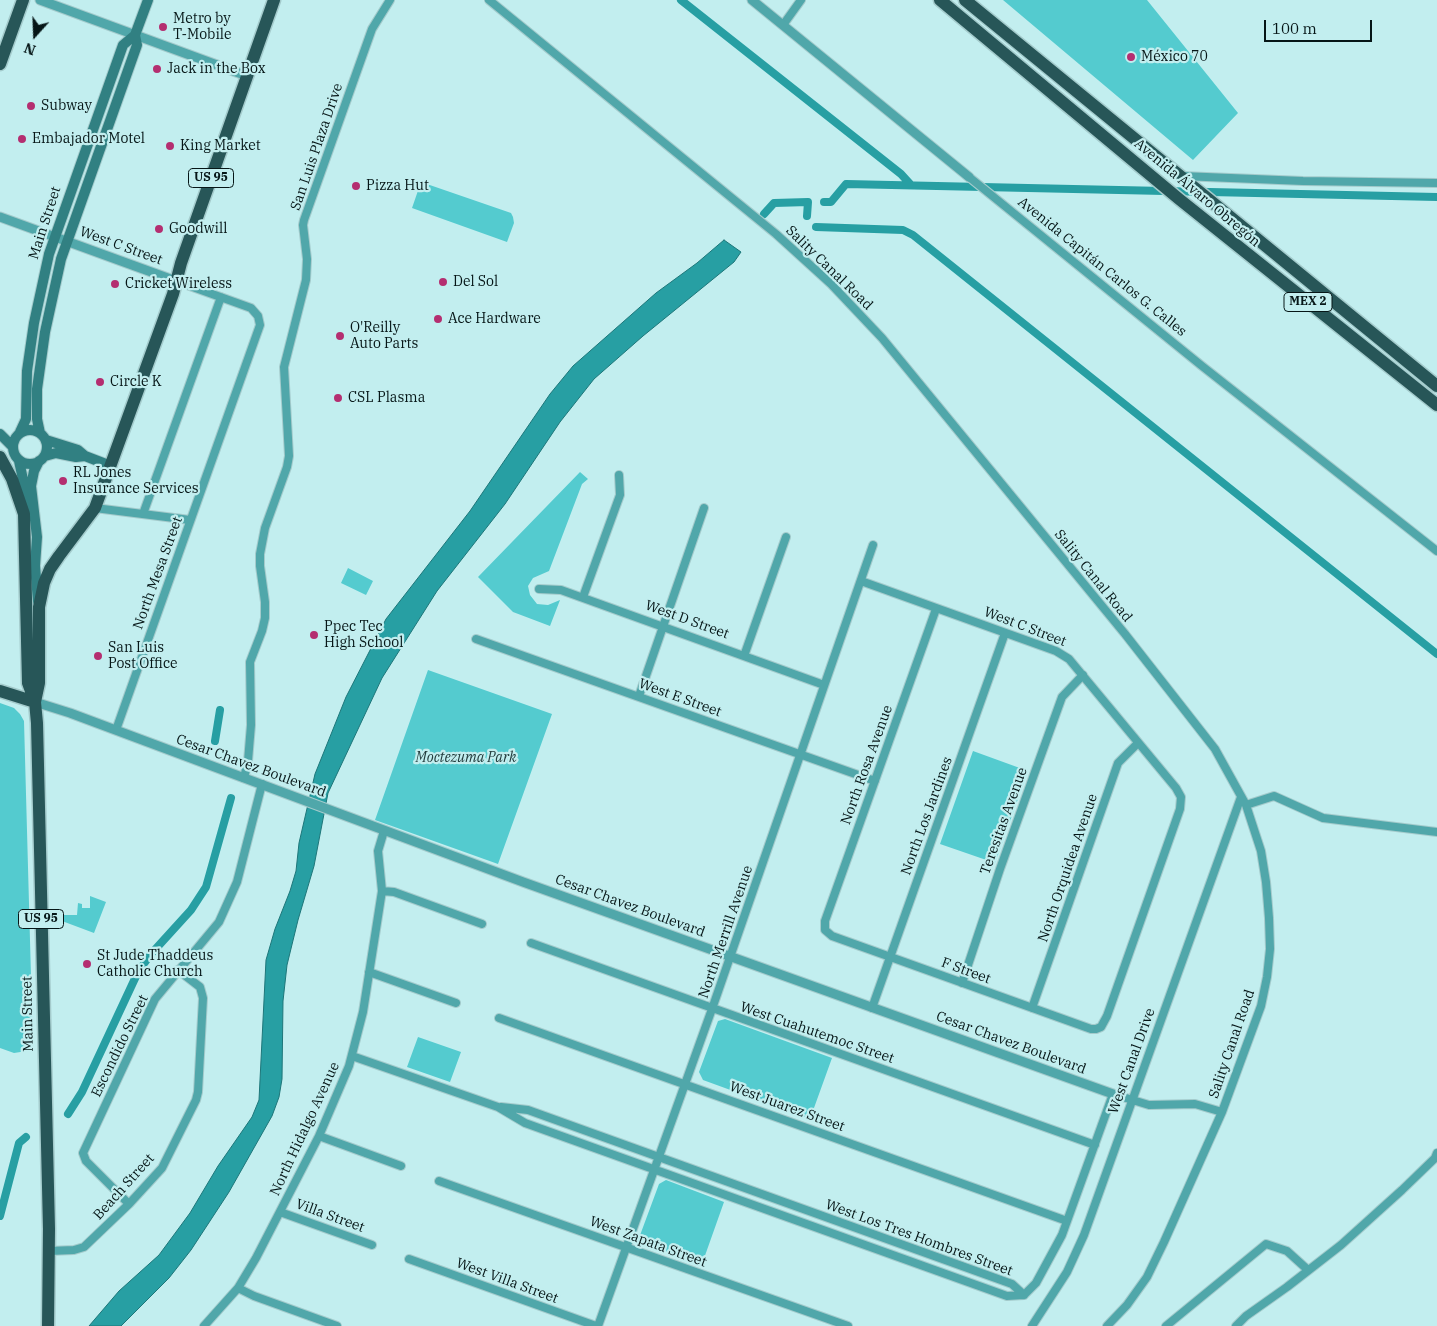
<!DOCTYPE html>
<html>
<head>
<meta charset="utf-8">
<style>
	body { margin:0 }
	#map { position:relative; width:1437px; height:1326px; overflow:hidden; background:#c2eeef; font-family:"IBM Plex Serif",serif }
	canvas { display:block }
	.north { position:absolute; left:10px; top:10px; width:50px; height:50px; -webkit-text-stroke:4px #c2eeef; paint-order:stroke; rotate:200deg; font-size:14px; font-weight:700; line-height:20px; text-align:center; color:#061617 }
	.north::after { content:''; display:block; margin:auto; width:18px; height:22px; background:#061617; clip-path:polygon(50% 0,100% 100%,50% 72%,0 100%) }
	.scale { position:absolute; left:1264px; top:20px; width:108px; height:22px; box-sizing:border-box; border:2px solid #061617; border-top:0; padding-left:6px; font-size:15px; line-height:18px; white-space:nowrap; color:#061617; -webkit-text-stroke:4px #c2eeef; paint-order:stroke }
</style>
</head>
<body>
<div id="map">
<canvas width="1437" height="1326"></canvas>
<div class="north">N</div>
<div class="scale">100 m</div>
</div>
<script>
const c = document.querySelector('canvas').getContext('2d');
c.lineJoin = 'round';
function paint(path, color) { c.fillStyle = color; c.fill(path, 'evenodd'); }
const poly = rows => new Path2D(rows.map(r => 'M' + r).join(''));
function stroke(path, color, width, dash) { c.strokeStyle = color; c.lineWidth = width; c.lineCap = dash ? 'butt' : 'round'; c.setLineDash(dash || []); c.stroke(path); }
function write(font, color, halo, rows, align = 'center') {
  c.font = font + ' "IBM Plex Serif",serif'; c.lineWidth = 4.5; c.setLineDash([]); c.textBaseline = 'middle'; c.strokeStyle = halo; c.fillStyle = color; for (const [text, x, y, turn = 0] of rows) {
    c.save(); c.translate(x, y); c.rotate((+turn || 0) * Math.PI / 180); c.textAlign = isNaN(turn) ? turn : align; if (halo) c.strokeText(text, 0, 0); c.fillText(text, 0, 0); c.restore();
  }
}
const green = poly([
	[1003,0,1147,0,1238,113,1193,160],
	[421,182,511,213,513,217,514,223,507,242,412,208],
	[580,472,588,479,582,484,549,571,533,578,528,586,530,595,537,604,548,605,560,600,550,626,513,612,478,577],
	[348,568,373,581,366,595,341,583],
	[428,670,552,714,498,864,375,820],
	[0,703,14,708,20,714,24,721,33,1050,14,1053,0,1048],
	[973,751,1028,771,995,863,940,844],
	[90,896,106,902,94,933,62,921,63,915,77,915,78,903,82,904,82,908,90,908],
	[725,1019,832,1058,810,1119,703,1080,699,1072,718,1021],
	[418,1037,461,1052,450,1082,407,1067],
	[666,1180,724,1202,702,1264,642,1243,639,1238,659,1184]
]);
const water = poly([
	[724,240,741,252,734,262,643,336,594,379,560,422,505,504,437,591,382,678,328,793,314,866,298,920,287,965,283,1001,282,1079,279,1097,272,1116,229,1192,191,1250,169,1278,121,1326,89,1326,119,1291,159,1255,190,1213,218,1166,252,1117,259,1100,266,960,275,929,290,891,296,871,299,843,315,774,346,697,386,619,470,511,550,394,573,366,656,293,697,263,724,240]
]);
const canal = poly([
	[681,0,901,174,911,185],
	[824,202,831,202,846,184,1437,197],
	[764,214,774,203,808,202,807,216],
	[816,227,903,230,913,235,1437,654],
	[215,741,220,710],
	[68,1114,82,1092,138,972,151,954,191,910,206,887,231,798],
	[0,1216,19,1143,26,1137]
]);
const minor = poly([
	[489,0,776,234,831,284,882,338,1125,634,1215,749,1246,805,1261,851,1266,882,1269,918,1270,949,1267,977,1261,1006,1222,1112,1164,1242,1147,1277,1127,1305,1107,1326],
	[783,25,801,0],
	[1182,176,1303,181,1437,183],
	[969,177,1202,366,1437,551],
	[95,508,190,520],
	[143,514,221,297],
	[861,581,1056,651,1069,659,1176,788,1181,797,1180,809,1107,1016,1101,1027,1096,1029,1091,1029,832,936,825,930,825,921,936,609],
	[539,589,561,590,824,685],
	[583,597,620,495,619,475],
	[476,639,875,781],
	[744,656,786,537],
	[639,696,704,508],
	[116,730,260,325,258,316,251,308,176,281],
	[244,778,248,761,251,725,250,662,262,631,265,618,265,602,260,566,260,554,265,528,287,467,289,456,284,367,306,280,307,259,303,225,304,220,372,29,390,0],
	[1246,805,1274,796,1323,818,1437,832],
	[382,891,394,892,482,924],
	[531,943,1095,1145],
	[369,972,456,1003],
	[962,983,1000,869,1062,697,1083,675],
	[872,1008,1005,633],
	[1032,1008,1118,763,1138,743],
	[499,1018,1067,1221],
	[352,1056,498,1107,525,1123,1007,1296,1024,1295],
	[501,1107,528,1110,1012,1284,1024,1295],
	[319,1136,401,1166],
	[439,1181,848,1326],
	[129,1204,86,1161,83,1153,155,999,219,922,237,882,262,784],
	[280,1212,372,1245],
	[49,1251,74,1250,84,1247,129,1204,162,1168,196,1100,198,1092,203,998,200,987,178,970],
	[409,1259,596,1326],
	[238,1288,254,1296,337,1326],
	[1024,1295,1036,1283,1062,1235,1113,1094,1149,1105,1195,1104,1222,1112],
	[204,1326,238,1288,256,1258,319,1136,349,1066,363,1012,382,891,378,851,384,831],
	[598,1326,712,1009,873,545],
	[1032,1326,1067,1272,1084,1235,1241,797],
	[1166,1326,1266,1244,1287,1251,1308,1270],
	[1236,1326,1246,1316,1287,1287,1341,1245,1402,1190,1435,1158,1437,1153]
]);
const tertiary = poly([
	[40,0,247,76],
	[752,0,969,177],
	[0,217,176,281],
	[35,702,70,713,523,882,1113,1094]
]);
const secondary = poly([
	'13 447a17 17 0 1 1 34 0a17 17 0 1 1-34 0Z',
	[20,432,26,419,27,371,34,323,49,254,123,45,135,35],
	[40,433,37,419,37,389,45,332,61,259,137,45,135,35,148,0],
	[0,434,12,446],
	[46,440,78,450,85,456,111,466],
	[45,456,56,453,76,457,85,456],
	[19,461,24,484,24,509],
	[38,601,35,566,37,537,31,486,34,471,39,461]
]);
const trunk = poly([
	[940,0,1179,199,1437,405],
	[965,0,1437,386],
	[0,64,23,0],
	[0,457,12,479,24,514,28,683,35,702,37,723,49,1229,48,1326],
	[0,691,35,702],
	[35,702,39,683,39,607,44,583,50,569,59,556,95,508,173,294,181,263,274,0]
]);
const markers = [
	[163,27,5,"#b42e70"],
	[1131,57,5,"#b42e70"],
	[157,69,5,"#b42e70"],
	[31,106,5,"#b42e70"],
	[22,139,5,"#b42e70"],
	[170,146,5,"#b42e70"],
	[356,186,5,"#b42e70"],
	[159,229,5,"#b42e70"],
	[443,282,5,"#b42e70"],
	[115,284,5,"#b42e70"],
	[438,319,5,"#b42e70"],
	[340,336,5,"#b42e70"],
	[100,382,5,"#b42e70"],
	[338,398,5,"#b42e70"],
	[63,481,5,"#b42e70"],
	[314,635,5,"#b42e70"],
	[98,656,5,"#b42e70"],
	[87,964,5,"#b42e70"]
];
const shields = [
	[211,178,45],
	[1308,302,48],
	[41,919,45]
];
const shieldNames = [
	["US 95",211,178],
	["MEX 2",1308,302],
	["US 95",41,919]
];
const poiNames = [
	["Metro by",173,19],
	["T-Mobile",173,35],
	["México 70",1141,57],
	["Jack in the Box",167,69],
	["Subway",41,106],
	["Embajador Motel",32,139],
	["King Market",180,146],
	["Pizza Hut",366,186],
	["Goodwill",169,229],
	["Del Sol",453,282],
	["Cricket Wireless",125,284],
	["Ace Hardware",448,319],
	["O'Reilly",350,328],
	["Auto Parts",350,344],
	["Circle K",110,382],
	["CSL Plasma",348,398],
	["RL Jones",73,473],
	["Insurance Services",73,489],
	["Ppec Tec",324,627],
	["High School",324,643],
	["San Luis",108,648],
	["Post Office",108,664],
	["St Jude Thaddeus",97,956],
	["Catholic Church",97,972]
];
const streetNames = [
	["San Luis Plaza Drive",317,147,-71],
	["Avenida Álvaro Obregón",1197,193,40],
	["Main Street",45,223,-72],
	["West C Street",121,246,20],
	["Avenida Capitán Carlos G. Calles",1102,267,39],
	["Sality Canal Road",829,268,44],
	["North Mesa Street",158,573,-70],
	["Sality Canal Road",1093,576,51],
	["West D Street",687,620,20],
	["West C Street",1025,627,21],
	["West E Street",680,698,20],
	["North Rosa Avenue",867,765,-70],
	["Cesar Chavez Boulevard",251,766,20],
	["North Los Jardines",927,816,-70],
	["Teresitas Avenue",1004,821,-70],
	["North Orquidea Avenue",1068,868,-71],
	["Cesar Chavez Boulevard",630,906,20],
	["North Merrill Avenue",726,932,-71],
	["F Street",966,971,20],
	["Main Street",28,1014,-91],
	["West Cuahutemoc Street",817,1033,19],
	["Cesar Chavez Boulevard",1011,1043,20],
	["Sality Canal Road",1232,1044,-71],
	["Escondido Street",120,1046,-64],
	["West Canal Drive",1132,1061,-70],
	["West Juarez Street",787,1107,20],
	["North Hidalgo Avenue",305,1129,-65],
	["Beach Street",124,1187,-48],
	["Villa Street",330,1216,20],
	["West Los Tres Hombres Street",919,1238,20],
	["West Zapata Street",648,1242,20],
	["West Villa Street",507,1281,20]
];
const parkNames = [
	["Moctezuma Park",466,758]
];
paint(green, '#54cbcf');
paint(water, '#279fa3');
stroke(water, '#1d7679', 1);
stroke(canal, '#279fa3', 8);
stroke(minor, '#a4cbcc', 10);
stroke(tertiary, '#a4cbcc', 11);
stroke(secondary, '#a4cbcc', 12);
stroke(trunk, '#a4cbcc', 15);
stroke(minor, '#50a7aa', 8);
stroke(tertiary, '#50a7aa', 9);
stroke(secondary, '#318082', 10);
stroke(trunk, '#275658', 12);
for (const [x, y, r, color] of markers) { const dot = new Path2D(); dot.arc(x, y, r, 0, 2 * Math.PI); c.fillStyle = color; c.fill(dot); stroke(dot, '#c2eeef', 2); }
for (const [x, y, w] of shields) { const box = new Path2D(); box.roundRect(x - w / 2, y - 9.5, w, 19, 4); c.fillStyle = '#c2eeef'; c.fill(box); stroke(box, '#061617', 1); }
write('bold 12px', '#061617', null, shieldNames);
write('14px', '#061617', '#c2eeef', poiNames, 'left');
write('14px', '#061617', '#c2eeef', streetNames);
write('italic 14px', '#223b3c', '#c2eeef', parkNames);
</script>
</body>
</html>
